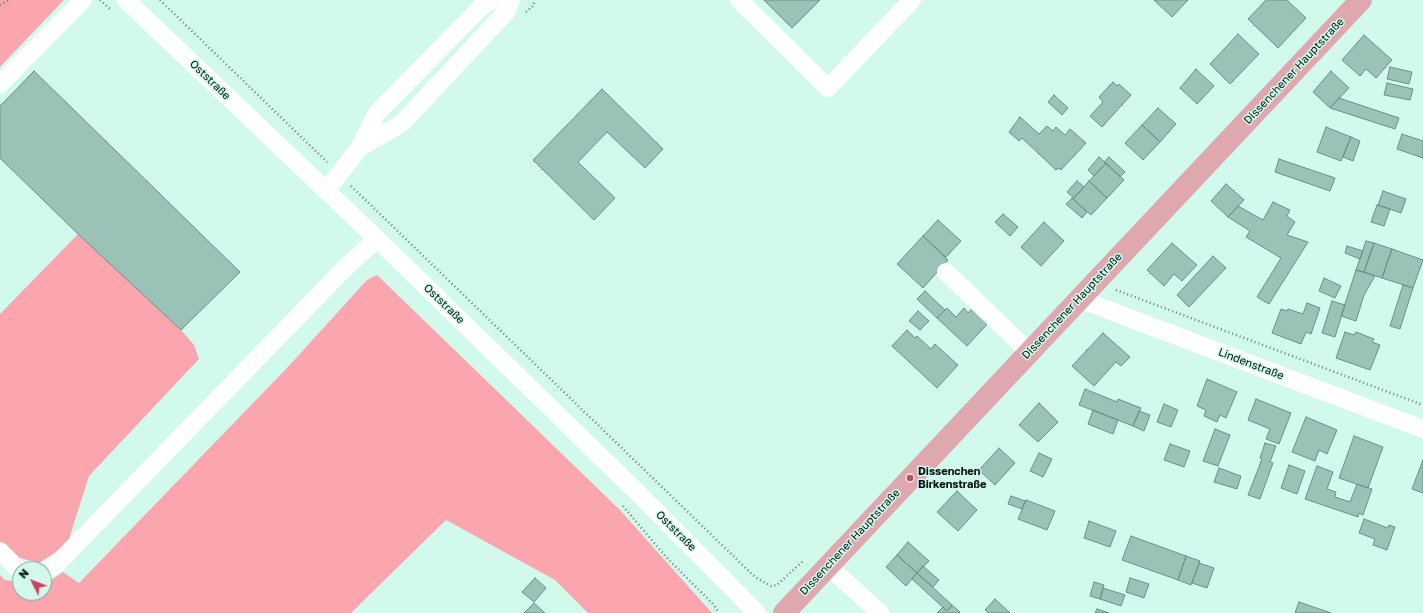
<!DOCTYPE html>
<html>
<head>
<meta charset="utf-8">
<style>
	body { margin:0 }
	#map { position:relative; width:1423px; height:613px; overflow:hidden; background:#d1faed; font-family:"Golos Text",sans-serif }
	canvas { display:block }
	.north { position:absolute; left:12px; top:561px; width:40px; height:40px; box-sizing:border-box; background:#d1faed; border:1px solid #809e95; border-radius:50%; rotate:312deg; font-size:11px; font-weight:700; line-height:16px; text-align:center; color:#061410 }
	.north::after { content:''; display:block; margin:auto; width:14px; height:18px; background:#d1415f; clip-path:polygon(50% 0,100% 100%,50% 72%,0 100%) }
</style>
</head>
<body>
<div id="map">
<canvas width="1423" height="613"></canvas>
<div class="north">N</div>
</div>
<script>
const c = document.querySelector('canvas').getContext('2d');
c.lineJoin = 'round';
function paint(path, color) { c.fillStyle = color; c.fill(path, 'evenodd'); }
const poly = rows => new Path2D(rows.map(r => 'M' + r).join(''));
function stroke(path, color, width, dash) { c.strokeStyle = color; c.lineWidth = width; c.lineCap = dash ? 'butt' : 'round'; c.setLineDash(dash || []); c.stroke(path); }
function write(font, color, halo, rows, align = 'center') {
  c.font = font + ' "Golos Text",sans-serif'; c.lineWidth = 3; c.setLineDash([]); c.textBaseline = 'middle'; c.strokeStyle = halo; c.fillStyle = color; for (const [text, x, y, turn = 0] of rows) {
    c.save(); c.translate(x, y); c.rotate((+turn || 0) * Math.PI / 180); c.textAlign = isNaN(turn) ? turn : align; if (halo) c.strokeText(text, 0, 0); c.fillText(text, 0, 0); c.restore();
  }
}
const green = poly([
	[0,0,64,0,0,67],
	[78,234,181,330,194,345,199,359,89,476,67,545,39,563,16,557,0,542,0,314],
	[377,275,619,509,712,613,588,613,555,580,446,520,351,613,0,613,0,575,5,580,20,582,20,593,44,593,44,585,63,572,79,583,286,369,367,280]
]);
const building = poly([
	[764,0,820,0,792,28,764,0],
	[1154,0,1188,0,1172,17,1154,0],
	[1266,0,1287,0,1306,18,1278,48,1248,19,1266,0],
	[1238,34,1259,54,1230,84,1210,64,1238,34],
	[1364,35,1392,60,1376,78,1366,69,1360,76,1342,60,1364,35],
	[1390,67,1412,72,1409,84,1387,79,1390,67],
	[1196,69,1214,86,1197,104,1180,88,1196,69],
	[34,71,240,272,181,330,78,234,0,158,0,106,34,71],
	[1331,71,1349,88,1330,108,1313,92,1331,71],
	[1113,82,1117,86,1119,84,1131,95,1102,127,1090,116,1103,102,1099,97,1113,82],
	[1387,83,1413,89,1410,100,1384,95,1387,83],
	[602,89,663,149,645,168,607,132,578,162,615,198,594,220,533,160,602,89],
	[1054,95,1068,108,1062,115,1048,102,1054,95],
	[1339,98,1399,118,1395,129,1330,108,1339,98],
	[1158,108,1176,124,1160,142,1142,125,1158,108],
	[1020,117,1039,134,1047,126,1053,131,1056,127,1065,135,1070,129,1086,143,1061,170,1058,168,1056,170,1022,138,1019,141,1009,132,1020,117],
	[1142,125,1160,142,1143,160,1125,143,1142,125],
	[1326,127,1351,137,1341,161,1317,152,1326,127],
	[1402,134,1423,141,1423,158,1397,149,1402,134],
	[1351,137,1360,141,1353,161,1343,157,1351,137],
	[1099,157,1106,163,1094,176,1088,170,1099,157],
	[1109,157,1125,172,1120,177,1104,162,1109,157],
	[1279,159,1335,178,1330,191,1275,172,1279,159],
	[1106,163,1124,180,1107,198,1089,181,1106,163],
	[1077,181,1084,187,1074,198,1067,192,1077,181],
	[1089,181,1107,198,1091,215,1073,199,1089,181],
	[1226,184,1244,200,1228,217,1211,201,1226,184],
	[1383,191,1406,199,1401,213,1378,205,1383,191],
	[1072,198,1087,212,1082,218,1066,204,1072,198],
	[1273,202,1290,210,1287,216,1295,222,1287,235,1308,242,1269,304,1257,297,1281,258,1246,237,1250,231,1228,217,1238,206,1263,220,1273,202],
	[1377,205,1390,209,1384,226,1371,222,1377,205],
	[1003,214,1018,227,1010,236,995,222,1003,214],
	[938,220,961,241,946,257,923,236,938,220],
	[1044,222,1064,241,1041,266,1021,247,1044,222],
	[923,236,948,260,923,288,897,264,923,236],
	[1366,241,1374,243,1364,272,1356,270,1366,241],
	[1172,243,1197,265,1182,281,1174,274,1164,286,1147,270,1172,243],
	[1374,243,1392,249,1382,278,1364,272,1374,243],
	[1347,246,1363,251,1360,259,1345,253,1347,246],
	[1392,249,1423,260,1413,288,1382,278,1392,249],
	[1213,256,1226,268,1189,307,1177,295,1213,256],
	[1356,270,1375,276,1364,295,1356,321,1341,316,1356,270],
	[1324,278,1341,286,1335,298,1319,291,1324,278],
	[1403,285,1413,288,1400,329,1390,326,1403,285],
	[925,291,945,310,937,318,917,299,925,291],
	[1332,301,1345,305,1335,337,1322,333,1332,301],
	[1307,303,1320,308,1311,334,1306,332,1301,344,1272,333,1281,309,1287,311,1288,309,1303,314,1307,303],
	[975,305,991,320,967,346,937,318,947,308,956,317,964,308,968,313,975,305],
	[918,311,929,321,920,330,909,321,918,311],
	[907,330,915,338,917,336,931,349,935,344,958,365,937,388,892,346,907,330],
	[1345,332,1354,335,1356,332,1374,339,1372,342,1380,345,1370,370,1336,358,1345,332],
	[1103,333,1130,357,1121,366,1116,362,1094,386,1072,366,1103,333],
	[1207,379,1237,392,1226,418,1220,415,1217,422,1204,416,1206,410,1197,406,1207,379],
	[1085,389,1117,402,1118,399,1141,408,1133,426,1079,405,1085,389],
	[1256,399,1291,413,1279,444,1266,439,1270,429,1248,420,1256,399],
	[1039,403,1058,422,1038,442,1019,425,1039,403],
	[1164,404,1178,410,1171,427,1157,422,1164,404],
	[1093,410,1118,420,1113,434,1088,424,1093,410],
	[1139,411,1150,415,1144,431,1133,426,1139,411],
	[1306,417,1337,430,1327,454,1319,450,1315,461,1292,452,1306,417],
	[1215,429,1230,435,1218,466,1203,461,1215,429],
	[1354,436,1383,447,1368,488,1339,478,1354,436],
	[1265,443,1276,446,1270,462,1273,463,1260,499,1248,495,1262,459,1260,458,1265,443],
	[1170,444,1190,451,1184,467,1164,460,1170,444],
	[999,448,1015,463,995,485,979,470,999,448],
	[1039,453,1052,459,1043,477,1030,471,1039,453],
	[1423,460,1423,493,1412,489,1423,460],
	[1289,465,1305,471,1297,494,1281,488,1289,465],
	[1317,466,1333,472,1327,489,1336,492,1335,497,1350,502,1357,484,1372,489,1363,515,1359,513,1358,517,1305,499,1317,466],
	[1219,468,1241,476,1237,489,1214,482,1219,468],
	[957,491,977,510,958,531,937,512,957,491],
	[1011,496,1025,501,1022,509,1008,504,1011,496],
	[1026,500,1055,511,1047,530,1018,519,1026,500],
	[1364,519,1388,528,1389,525,1395,527,1387,550,1373,545,1375,539,1359,533,1364,519],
	[1089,521,1116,531,1110,547,1084,538,1089,521],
	[1131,536,1186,556,1178,580,1122,560,1131,536],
	[908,542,929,561,917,573,897,555,908,542],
	[897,555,917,573,906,586,886,567,897,555],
	[1186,556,1200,561,1191,585,1178,580,1186,556],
	[1199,563,1214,568,1207,588,1192,583,1199,563],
	[923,566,939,580,933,587,917,573,923,566],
	[917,573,952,605,947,611,912,579,917,573],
	[535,578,546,588,534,602,522,592,535,578],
	[1130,578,1149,584,1144,598,1126,592,1130,578],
	[1094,582,1104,585,1100,599,1090,596,1094,582],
	[1103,588,1125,595,1121,606,1100,599,1103,588],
	[995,599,1010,613,989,613,985,610,995,599],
	[1299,602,1331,613,1295,613,1299,602],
	[534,603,545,613,524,613,534,603],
	[952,605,960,612,959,613,937,613,943,607,947,611,952,605],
	[1097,609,1109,613,1095,613,1097,609]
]);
const path = poly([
	[100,0,110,9],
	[160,0,327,162],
	[0,5,9,0],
	[526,12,534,5,534,0],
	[351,186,755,577,771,586,777,585,803,561],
	[1116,290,1423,405],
	[623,506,666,557,714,605,719,613]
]);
const minor = poly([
	[126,0,377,239,640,495,757,613],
	[739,0,828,88,912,0],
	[0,84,83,0],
	[359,148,401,124,506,12,511,0],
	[327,190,359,148,377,113,481,7,492,0],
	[946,272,1029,352],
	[1079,299,1423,429],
	[0,551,17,568,20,569],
	[828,566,880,613],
	[44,571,56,565,347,266,377,239]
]);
const major = poly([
	[784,613,1361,0]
]);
const markers = [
	[910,478,4,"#d1415f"]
];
const streetNames = [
	["Dissenchener Hauptstraße",1294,71,-47],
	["Oststraße",210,80,44],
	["Oststraße",444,304,44],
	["Dissenchener Hauptstraße",1072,306,-47],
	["Lindenstraße",1251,364,21],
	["Oststraße",676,531,45],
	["Dissenchener Hauptstraße",850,542,-47]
];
const poiNames = [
	["Dissenchen",918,472],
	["Birkenstraße",918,485]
];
paint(green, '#fba6ae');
paint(building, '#9bc2b6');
stroke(building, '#6b9085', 1);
stroke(path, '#67827a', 2.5, [1, 3]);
stroke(minor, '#fff', 18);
stroke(major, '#dfa7ae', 22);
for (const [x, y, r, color] of markers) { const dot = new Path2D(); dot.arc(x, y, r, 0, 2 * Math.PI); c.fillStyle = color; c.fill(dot); stroke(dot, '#d1faed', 1.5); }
write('11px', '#061410', '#d1faed', streetNames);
write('bold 11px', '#061410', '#d1faed', poiNames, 'left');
</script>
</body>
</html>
